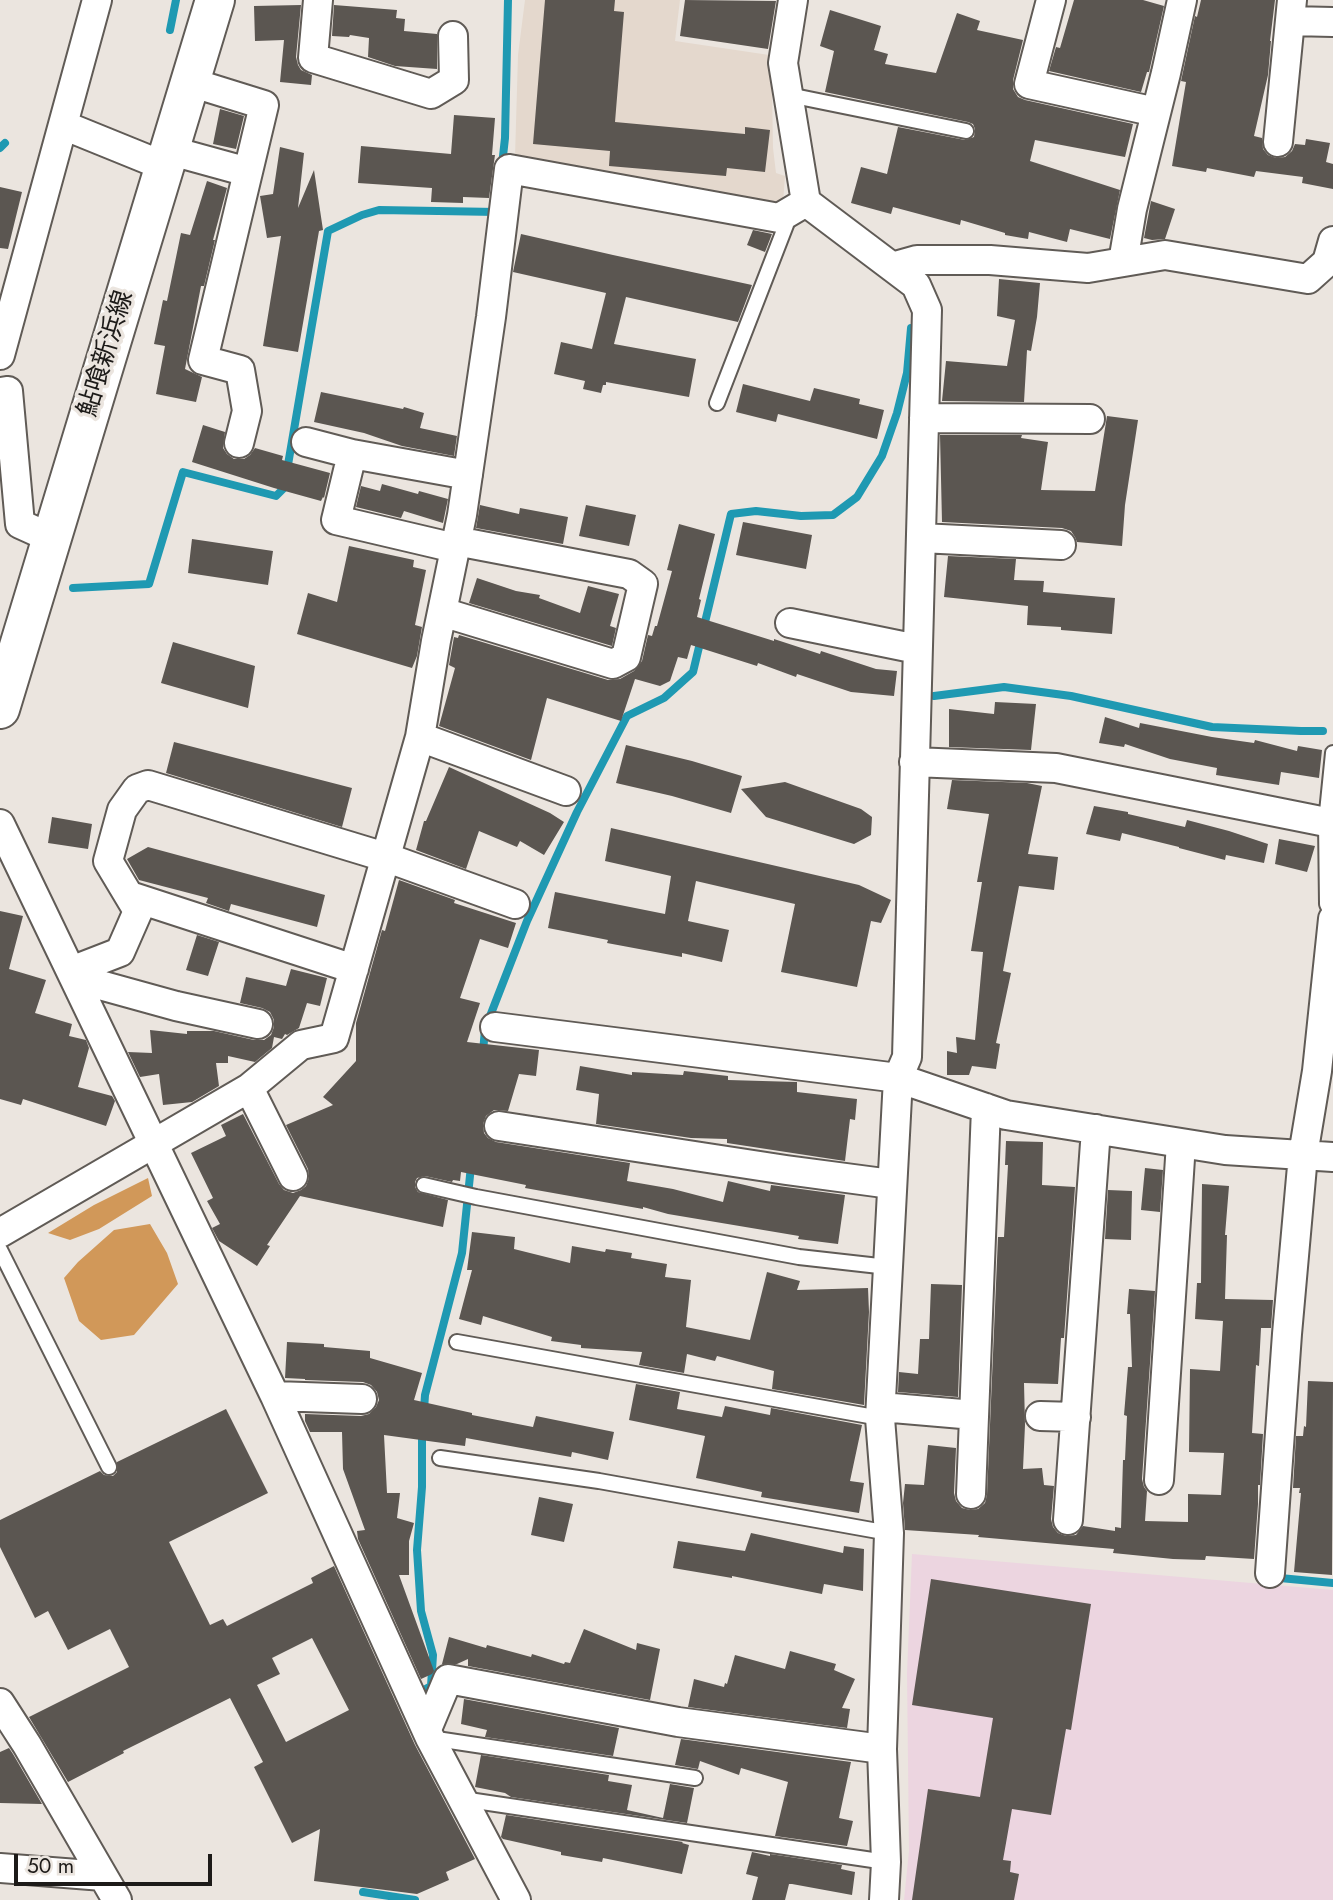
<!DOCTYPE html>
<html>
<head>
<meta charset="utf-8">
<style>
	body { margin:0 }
	#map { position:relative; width:1333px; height:1900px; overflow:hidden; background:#ebe5df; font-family:Jost,sans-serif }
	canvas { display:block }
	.scale { position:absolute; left:14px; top:1854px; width:198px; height:32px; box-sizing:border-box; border:4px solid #1d1b19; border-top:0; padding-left:9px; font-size:21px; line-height:24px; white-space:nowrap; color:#1d1b19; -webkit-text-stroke:5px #ebe5df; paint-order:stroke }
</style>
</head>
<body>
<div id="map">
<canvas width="1333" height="1900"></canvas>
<div class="scale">50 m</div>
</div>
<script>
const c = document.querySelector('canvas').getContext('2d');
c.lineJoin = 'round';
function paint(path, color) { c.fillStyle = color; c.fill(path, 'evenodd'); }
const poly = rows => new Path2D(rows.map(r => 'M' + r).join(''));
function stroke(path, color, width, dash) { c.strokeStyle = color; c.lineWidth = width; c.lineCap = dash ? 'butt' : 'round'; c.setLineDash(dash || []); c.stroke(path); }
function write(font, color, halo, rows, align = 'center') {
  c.font = font + ' Jost,"Noto Sans JP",sans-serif'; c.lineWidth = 7; c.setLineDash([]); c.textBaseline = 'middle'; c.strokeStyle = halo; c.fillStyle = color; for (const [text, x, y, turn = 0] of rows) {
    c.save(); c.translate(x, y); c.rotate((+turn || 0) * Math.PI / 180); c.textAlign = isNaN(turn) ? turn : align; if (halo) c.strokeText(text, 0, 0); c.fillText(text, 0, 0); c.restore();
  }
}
const built = poly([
	[525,0,680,0,675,41,776,56,772,88,773,148,776,173,785,176,783,203,775,207,515,157,518,55]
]);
const education = poly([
	[912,1554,1333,1590,1333,1900,904,1900,909,1851,907,1673]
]);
const forest = poly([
	[148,1178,152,1196,99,1229,70,1240,48,1233,94,1205],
	[150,1224,167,1253,178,1284,134,1335,101,1340,79,1321,64,1278,78,1262,114,1230]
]);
const stream = poly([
	[170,30,176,0],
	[0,148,5,143],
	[502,165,505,138,508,0],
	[73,588,149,584,183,472,276,496,284,488,328,231,362,215,379,210,497,212,497,209],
	[934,696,1004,687,1071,696,1212,727,1301,731,1323,731],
	[483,1052,485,1029,527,921,577,812,627,716,664,698,693,672,731,514,756,511,801,516,833,515,857,497,882,456,897,413,907,373,911,328],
	[424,1410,425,1395,462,1253,471,1166],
	[422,1430,422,1487,417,1550,421,1611,433,1655,431,1686,424,1690],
	[1280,1578,1333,1583],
	[363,1892,415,1900]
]);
const building = poly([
	[545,0,615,0,614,11,624,12,615,122,745,134,745,127,770,130,765,172,727,168,726,176,609,166,610,151,533,144],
	[685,0,776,1,768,49,680,36],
	[1074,0,1143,0,1164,6,1149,72,1147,72,1141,92,1049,71,1056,47,1060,48],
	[1201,0,1275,0,1270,41,1271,41,1268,75,1254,136,1262,138,1263,149,1268,155,1276,158,1285,157,1292,151,1295,144,1305,145,1306,139,1330,143,1326,162,1333,164,1333,189,1302,183,1303,177,1256,171,1254,177,1207,168,1206,172,1172,166,1186,82,1181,81,1195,16,1197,17],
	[301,5,296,57,298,65,301,70,312,75,311,85,280,82,284,40,255,41,254,6],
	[334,5,397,10,396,18,405,19,404,31,437,34,437,69,395,66,368,57,369,38,350,35,349,37,332,36],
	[830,10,881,26,874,50,888,54,885,64,936,73,957,13,980,21,977,30,1023,40,1013,80,1013,89,1018,97,1025,100,1133,124,1125,157,1035,140,1030,161,1120,190,1110,239,1070,229,1067,242,1029,232,1028,239,1005,235,1005,233,961,220,960,225,893,207,891,214,851,203,861,167,887,174,898,127,965,140,974,137,975,129,973,124,968,122,825,92,834,51,820,46],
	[220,109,244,116,236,149,213,144],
	[454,115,495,118,492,155,495,155,494,162,489,198,463,197,463,203,431,202,432,188,358,183,361,146,451,154],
	[280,147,304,153,298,208,314,170,323,230,319,231,298,352,263,346,281,236,267,238,260,196,273,194],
	[207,181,227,188,213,240,215,240,204,286,201,286,185,369,202,377,196,402,156,394,165,346,154,344,163,300,167,301,181,233,190,235],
	[0,187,22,192,8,249,0,248],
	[1151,201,1175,209,1165,239,1152,240,1144,238],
	[753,230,772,234,765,252,747,245],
	[521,234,613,255,752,285,738,322,626,297,614,344,696,359,689,397,606,382,606,385,603,385,601,393,583,389,585,381,554,374,561,342,592,349,606,293,513,272],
	[999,279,1040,283,1037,317,1031,351,1027,350,1024,402,942,401,946,361,1007,366,1015,320,997,316],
	[743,384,810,401,814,388,860,399,859,404,884,410,877,439,778,414,776,422,736,412],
	[321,392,403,409,404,407,424,413,420,428,457,436,454,456,402,446,364,433,314,422],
	[1107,416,1138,420,1125,505,1122,546,1077,542,1075,537,1071,531,1062,528,942,522,940,435,1022,435,1021,438,1048,442,1041,490,1095,491],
	[203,425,225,432,223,448,227,454,234,459,244,459,250,455,255,448,283,456,282,460,330,473,324,498,323,497,321,501,274,488,192,462],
	[382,484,418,494,419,491,448,499,443,523,404,511,401,518,356,507,361,486,380,491],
	[480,505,519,514,520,508,568,517,563,544,476,528],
	[586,505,636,515,629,546,579,536],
	[743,522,812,535,806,569,736,555],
	[679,524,715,534,699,599,701,600,697,617,774,641,774,639,820,654,821,651,876,669,897,671,894,696,851,692,797,674,796,677,758,663,757,666,691,645,687,659,678,657,670,681,660,686,635,679,621,721,547,698,531,760,439,726,455,668,449,665,454,637,458,638,459,635,608,680,620,679,634,671,642,661,648,635,652,636,655,626,657,626,672,571,667,570],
	[192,539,273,551,268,585,188,573],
	[349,546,414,560,413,567,426,570,415,625,422,627,417,656,412,668,297,634,308,593,337,602],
	[948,556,1016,559,1014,580,1044,581,1043,592,1115,598,1112,634,1061,630,1061,627,1027,625,1028,606,944,597],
	[477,578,516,591,540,595,539,598,580,613,588,586,619,594,610,626,616,628,612,646,469,603],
	[173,642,255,666,248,708,161,683],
	[995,702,1036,704,1031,750,949,747,949,709,994,714],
	[1105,717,1139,728,1140,723,1212,737,1254,743,1255,740,1297,751,1298,746,1322,750,1319,778,1281,772,1279,785,1216,775,1217,768,1170,759,1125,744,1124,747,1099,743],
	[174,742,352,788,342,827,166,773],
	[626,745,692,761,742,776,731,813,672,796,616,783],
	[449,767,550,813,564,822,544,855,520,841,517,847,479,831,466,869,416,850,424,821,426,821],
	[952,780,1027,783,1042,786,1028,854,1058,857,1054,890,1019,886,1003,971,1011,973,996,1043,1000,1044,996,1069,972,1066,969,1075,947,1075,947,1051,957,1053,956,1037,975,1040,983,952,971,951,982,882,977,882,989,814,947,809],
	[785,782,861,809,872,817,871,835,854,844,766,817,741,789],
	[1094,806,1128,812,1128,814,1185,827,1187,820,1229,831,1268,844,1264,863,1226,855,1225,860,1179,848,1179,847,1122,833,1120,841,1086,834],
	[52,817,92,824,88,849,48,843],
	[611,828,859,885,891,900,881,923,871,921,857,987,781,972,795,904,696,881,688,921,729,930,722,962,682,953,682,957,607,943,608,940,548,928,555,892,665,914,671,876,605,861],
	[1279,839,1315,846,1307,872,1275,864],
	[148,847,325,895,317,927,231,904,229,911,206,903,208,898,139,880,127,859],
	[399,880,455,900,454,903,516,923,508,948,480,939,460,998,480,1003,467,1042,539,1050,536,1076,519,1074,508,1111,494,1110,486,1116,483,1124,484,1133,488,1138,496,1142,630,1163,627,1181,673,1189,723,1202,728,1181,770,1191,771,1185,845,1195,838,1244,798,1239,799,1236,668,1214,643,1207,643,1209,525,1188,526,1185,461,1172,460,1181,453,1180,452,1182,425,1176,417,1178,415,1182,415,1187,418,1192,448,1200,443,1227,300,1196,267,1245,270,1246,257,1266,219,1241,212,1228,220,1224,207,1201,213,1198,191,1153,226,1136,221,1125,243,1114,279,1184,284,1190,293,1193,301,1190,306,1186,309,1178,308,1169,286,1125,333,1105,323,1097,356,1061,356,1023,382,930,385,931],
	[0,911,23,916,9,969,46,980,35,1013,72,1024,69,1036,86,1040,89,1048,78,1087,112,1096,115,1101,106,1126,23,1099,21,1105,0,1099],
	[197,935,219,942,208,976,186,970],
	[291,969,327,978,320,1006,307,1003,299,1028,287,1035,285,1034,282,1039,274,1037,272,1048,255,1062,228,1056,228,1063,216,1063,219,1086,192,1102,163,1105,159,1074,140,1077,128,1052,152,1053,150,1030,187,1034,187,1031,214,1031,254,1040,264,1040,271,1035,274,1027,274,1020,270,1012,262,1008,240,1003,246,977,286,986],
	[580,1066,632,1075,632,1072,683,1075,684,1071,728,1076,728,1080,797,1082,797,1092,857,1099,855,1120,850,1119,845,1161,727,1143,727,1139,691,1138,596,1124,599,1094,576,1090],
	[1006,1141,1043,1142,1042,1185,1075,1187,1064,1338,1061,1338,1058,1384,1024,1383,1025,1425,1023,1469,1042,1468,1044,1485,1054,1486,1051,1519,1053,1527,1058,1533,1066,1536,1076,1535,1083,1526,1115,1531,1115,1527,1121,1528,1123,1460,1125,1460,1127,1416,1124,1415,1128,1367,1132,1367,1130,1314,1127,1314,1129,1289,1155,1291,1142,1479,1144,1487,1147,1491,1145,1521,1188,1522,1188,1494,1221,1495,1224,1453,1189,1452,1190,1369,1220,1371,1223,1321,1195,1319,1197,1283,1201,1283,1202,1184,1229,1186,1225,1235,1227,1235,1225,1299,1273,1300,1271,1328,1261,1328,1259,1366,1256,1365,1252,1433,1263,1434,1260,1485,1258,1485,1258,1504,1254,1559,1206,1556,1205,1560,1173,1559,1113,1553,1114,1549,978,1537,979,1535,905,1530,903,1503,905,1484,924,1485,928,1445,956,1448,954,1493,956,1501,962,1508,970,1510,978,1509,985,1503,987,1495,998,1237,1004,1237,1008,1165,1005,1165],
	[1145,1168,1163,1170,1160,1212,1141,1210],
	[1108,1190,1132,1191,1131,1240,1105,1239],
	[472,1232,515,1237,514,1249,570,1263,572,1246,605,1252,606,1249,632,1253,631,1258,667,1264,665,1277,691,1280,686,1327,750,1340,767,1272,800,1281,797,1290,868,1288,869,1312,864,1405,772,1389,774,1371,717,1356,715,1361,687,1354,684,1373,639,1365,642,1352,581,1348,581,1345,551,1341,552,1337,483,1316,481,1325,459,1319,472,1270,467,1270],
	[931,1284,962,1285,958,1397,898,1392,899,1372,918,1374,920,1339,929,1339],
	[287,1342,324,1344,324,1347,370,1351,370,1358,422,1373,414,1400,472,1413,472,1415,533,1427,536,1416,614,1432,608,1460,572,1452,571,1457,466,1438,465,1446,384,1435,387,1493,400,1493,397,1518,414,1523,409,1541,409,1575,399,1575,434,1671,432,1674,421,1679,358,1539,357,1531,365,1530,343,1469,342,1432,310,1432,305,1421,305,1414,361,1416,369,1414,376,1407,379,1400,377,1392,371,1385,363,1382,305,1380,305,1379,285,1378],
	[1308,1381,1333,1382,1332,1575,1294,1572,1301,1493,1299,1493,1300,1488,1293,1488,1296,1436,1303,1436,1304,1426,1306,1427],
	[636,1384,680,1392,677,1409,722,1417,725,1406,770,1415,771,1408,862,1425,850,1481,864,1483,859,1513,761,1497,762,1492,696,1478,705,1436,629,1420],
	[226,1409,268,1493,169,1542,210,1625,223,1619,227,1626,313,1583,311,1578,334,1566,415,1745,475,1859,446,1872,449,1880,417,1894,314,1881,320,1829,292,1843,254,1767,263,1762,230,1698,123,1751,124,1753,68,1782,29,1717,129,1667,110,1629,68,1650,48,1611,35,1618,0,1547,0,1520,100,1471,104,1475,113,1476,117,1472,117,1462],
	[312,1638,349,1710,286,1742,257,1685,280,1674,272,1658],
	[539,1497,573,1504,564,1542,531,1535],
	[751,1533,843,1553,844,1546,864,1549,863,1591,824,1584,822,1594,732,1576,732,1578,673,1568,678,1541,745,1551],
	[931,1579,1091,1604,1071,1730,1066,1729,1051,1815,1012,1809,1003,1860,1011,1861,1010,1872,1019,1874,1014,1900,912,1900,928,1789,980,1797,993,1718,912,1705],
	[584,1629,636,1650,637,1643,660,1649,650,1700,468,1666,468,1659,457,1664,442,1664,449,1637,486,1648,487,1645,531,1657,532,1654,564,1664,565,1662,570,1663],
	[790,1651,836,1664,834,1670,855,1679,842,1708,850,1709,847,1728,688,1707,694,1679,724,1687,725,1683,727,1684,735,1655,785,1669],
	[464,1699,619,1728,613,1756,485,1737,487,1730,461,1724],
	[681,1739,851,1762,839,1818,853,1821,847,1846,775,1836,788,1782,741,1768,739,1775,700,1761,698,1769,675,1765],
	[9,1748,13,1754,42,1804,0,1803,0,1752],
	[481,1755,609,1775,608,1781,632,1785,627,1810,663,1818,670,1784,694,1788,687,1823,511,1797,505,1793,475,1787],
	[506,1815,683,1842,682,1843,689,1845,682,1874,603,1858,602,1862,561,1855,561,1852,503,1839,501,1837],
	[752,1852,770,1856,770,1854,842,1865,841,1869,855,1872,852,1895,792,1884,789,1884,785,1900,752,1900,758,1877,746,1874]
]);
const service = poly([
	[789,95,966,131],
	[717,403,786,225,785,215],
	[1333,753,1326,822,1327,904,1333,917],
	[424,1185,476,1197,799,1257,888,1267],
	[0,1250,109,1467],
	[457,1342,880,1418],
	[440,1458,599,1481,889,1533],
	[430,1738,695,1778],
	[462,1799,886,1862]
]);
const minor = poly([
	[318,0,313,58,431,94,454,80,453,36],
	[793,0,783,63,806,202,916,285,927,310,907,1057,898,1078,880,1418,889,1533,882,1749,886,1862,884,1900],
	[1051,0,1029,84,1156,112],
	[1290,21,1333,22],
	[190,82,264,105,203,360,240,370,247,411,239,443],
	[63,125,164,166],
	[1278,142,1292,0],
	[168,150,248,172],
	[1123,262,1132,209,1166,73,1182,0],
	[892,267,917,260,990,260,1088,268,1165,255,1308,279,1327,262,1333,241],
	[0,355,97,0],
	[0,392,8,391,20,524,51,538],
	[924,418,1090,419],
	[306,442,352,454],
	[921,538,1061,545],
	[455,548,336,520,352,454,468,475],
	[442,612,613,664,626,657,643,584,629,574,456,541],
	[790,623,917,649],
	[420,737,566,791],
	[914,762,1056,768,1326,822],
	[0,824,275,1396,430,1738,516,1900],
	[130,896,354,969],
	[71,971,120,952,138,911,108,861,122,810,137,789,148,785,385,857,515,904],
	[78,986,100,985,176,1006,258,1024],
	[495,1027,898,1078,1006,1115,1225,1150,1333,1157],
	[249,1088,293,1176],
	[499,1126,786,1170,891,1184],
	[0,1233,249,1088,301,1045,334,1038,420,737,436,641,462,515,491,317,509,169,779,218,806,202],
	[275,1396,362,1399],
	[881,1407,974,1415],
	[1040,1416,1076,1417],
	[1159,1480,1181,1143],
	[971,1494,986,1108],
	[1068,1520,1096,1129],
	[1270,1573,1287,1334,1303,1155,1317,1071,1333,919],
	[0,1703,27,1745,103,1876],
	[427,1729,448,1679,678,1722,882,1749],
	[0,1868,103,1876,117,1900]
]);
const secondary = poly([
	[0,709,215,0]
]);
const streetNames = [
	["鮎喰新浜線",107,354,-73]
];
paint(built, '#e4d8cd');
paint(education, '#ecd5e0');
paint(forest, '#d19859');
stroke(stream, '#1f99b2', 8);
paint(building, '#5b5651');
stroke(service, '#605b56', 18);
stroke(minor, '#605b56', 32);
stroke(secondary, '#605b56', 42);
stroke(service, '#fff', 14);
stroke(minor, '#fff', 28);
stroke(secondary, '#fff', 38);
write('26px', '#1d1b19', '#ebe5df', streetNames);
</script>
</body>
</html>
